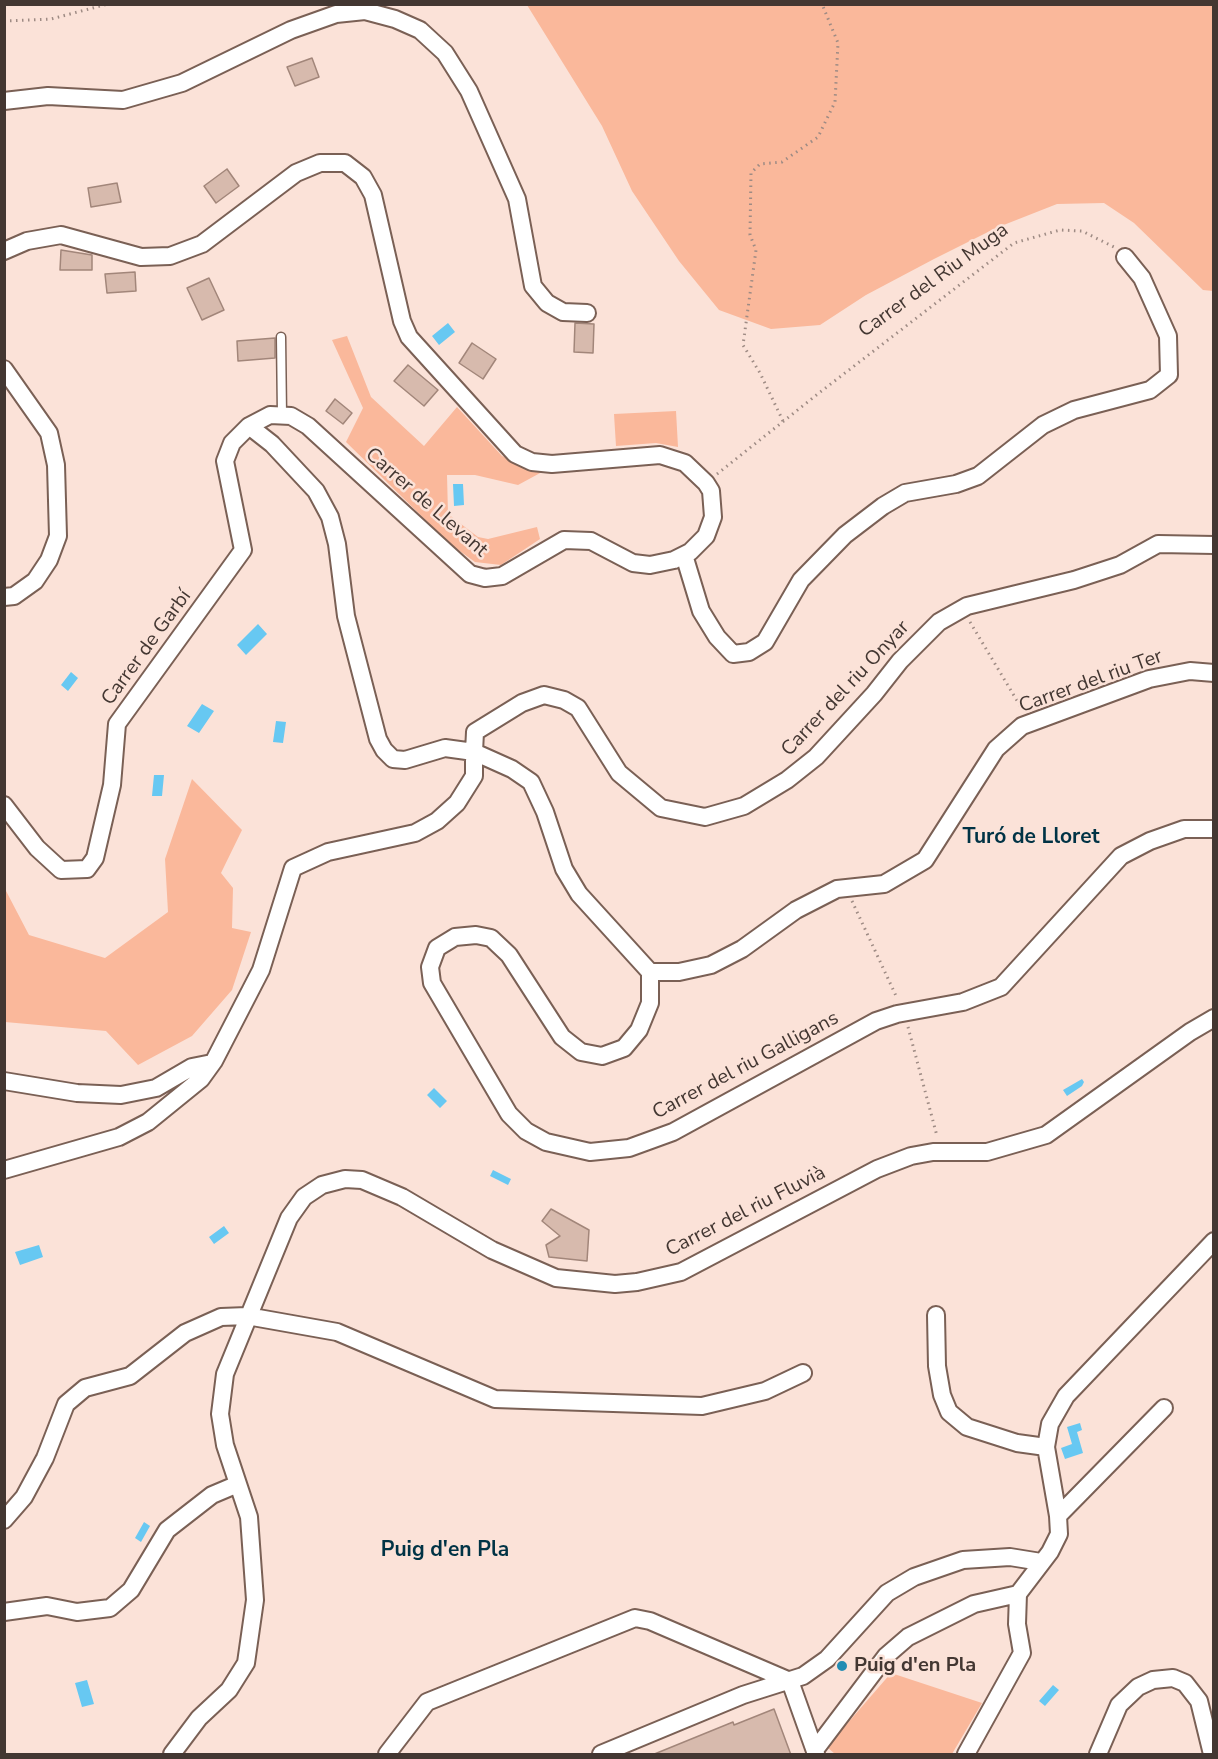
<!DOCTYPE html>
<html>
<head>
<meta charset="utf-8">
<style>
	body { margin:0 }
	#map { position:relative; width:1218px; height:1759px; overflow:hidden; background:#fbe2d8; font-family:"Nunito Sans",sans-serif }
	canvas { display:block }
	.frame { position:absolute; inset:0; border:6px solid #433732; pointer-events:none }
</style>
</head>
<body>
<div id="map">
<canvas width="1218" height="1759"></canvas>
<div class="frame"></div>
</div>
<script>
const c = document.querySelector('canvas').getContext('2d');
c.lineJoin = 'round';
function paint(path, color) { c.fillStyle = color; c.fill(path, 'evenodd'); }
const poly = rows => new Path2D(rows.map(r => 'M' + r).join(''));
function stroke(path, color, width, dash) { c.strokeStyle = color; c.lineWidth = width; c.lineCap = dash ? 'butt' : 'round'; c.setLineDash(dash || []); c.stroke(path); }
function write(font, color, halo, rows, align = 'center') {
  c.font = font + ' "Nunito Sans",sans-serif'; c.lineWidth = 5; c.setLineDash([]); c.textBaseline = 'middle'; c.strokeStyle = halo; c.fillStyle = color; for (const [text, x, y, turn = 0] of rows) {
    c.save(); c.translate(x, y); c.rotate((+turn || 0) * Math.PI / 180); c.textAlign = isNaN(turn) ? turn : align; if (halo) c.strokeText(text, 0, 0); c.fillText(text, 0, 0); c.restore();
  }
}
const green = poly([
	[527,5,1213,5,1213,291,1203,290,1134,223,1104,203,1057,204,996,228,934,259,866,295,820,325,771,329,719,310,679,261,632,191,602,126],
	[347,336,371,397,424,446,457,407,502,456,542,472,518,485,475,475,447,475,448,514,478,537,488,539,537,527,540,539,501,565,475,562,450,544,346,442,363,408,332,340],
	[676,411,678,447,656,443,616,446,614,414],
	[192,779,242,830,221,873,233,888,232,928,251,932,232,990,192,1036,138,1065,106,1031,5,1022,5,889,29,935,105,958,168,912,165,859],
	[891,1673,982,1703,952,1754,835,1754,827,1747]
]);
const water = poly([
	[448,323,455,332,439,345,432,336],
	[453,484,463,484,464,505,454,506],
	[258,624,267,634,246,655,237,645],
	[71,672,78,678,68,691,61,685],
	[202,704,214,711,199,733,187,726],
	[276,721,286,722,283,743,273,742],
	[154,775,164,775,162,796,152,796],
	[1082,1079,1084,1082,1082,1086,1067,1096,1063,1090],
	[434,1088,447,1101,440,1108,427,1095],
	[493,1170,511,1179,508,1185,490,1176],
	[224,1226,229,1233,214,1244,209,1237],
	[39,1245,43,1257,20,1265,15,1252],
	[1080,1423,1082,1430,1077,1432,1083,1453,1065,1459,1061,1448,1072,1444,1067,1427],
	[144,1522,150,1526,141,1542,135,1538],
	[87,1680,94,1704,82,1707,75,1683],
	[1053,1685,1059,1690,1045,1706,1039,1701]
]);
const building = poly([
	[312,58,319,77,295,86,287,67,312,58],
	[227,169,239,186,216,203,204,186,227,169],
	[117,183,121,202,91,207,88,188,117,183],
	[61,250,92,255,92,270,60,270,61,250],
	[135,272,136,291,107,293,105,274,135,272],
	[209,278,224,310,202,320,187,288,209,278],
	[575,323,594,324,593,353,574,352,575,323],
	[275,338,275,358,238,361,237,341,275,338],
	[472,343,496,359,483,379,459,363,472,343],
	[408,365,438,390,424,406,394,381,408,365],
	[335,399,352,413,343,424,326,411,335,399],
	[551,1209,589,1230,587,1261,549,1257,546,1245,560,1236,542,1221,551,1209],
	[774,1709,791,1755,652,1755,733,1722,734,1725,774,1709]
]);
const path = poly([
	[4,21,51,19,108,4],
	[783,421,760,373,743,345,756,250,750,235,751,173,760,164,782,162,818,137,835,102,838,43,822,4],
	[717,474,819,393,1014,243,1060,230,1082,231,1114,247],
	[970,622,1022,709],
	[852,901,897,998],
	[908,1027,937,1136]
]);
const service = poly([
	[281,337,282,415]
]);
const minor = poly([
	[4,101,48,96,123,100,182,83,291,30,336,14,365,11,395,19,420,30,445,53,469,91,517,199,533,286,547,303,563,312,587,313],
	[4,251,27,241,61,235,141,257,170,256,202,244,296,173,320,163,345,163,363,177,373,195,402,321,409,337,515,454,532,462,552,464,660,455,685,463,706,483,711,491,713,517,706,536,690,552,674,560,650,565,633,563,591,541,564,540,502,576,485,578,470,574,308,426,291,416,270,415,249,426,232,443,225,461,243,550,117,724,112,785,95,858,87,869,61,870,37,848,4,805],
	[4,369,49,433,56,465,58,536,49,560,35,581,14,596,4,597],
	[1214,545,1158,544,1120,565,1074,580,967,606,939,622,900,661,874,694,816,757,787,780,744,806,705,817,661,808,619,773,578,708,564,700,544,695,522,703,475,732,474,752,512,769,531,782,545,812,564,869,579,894,650,972,679,972,711,965,742,949,796,910,837,889,884,884,925,860,996,749,1022,726,1149,679,1190,671,1214,673],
	[684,555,701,611,717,637,733,654,749,652,765,642,801,580,845,535,883,506,905,493,956,484,978,476,1043,425,1074,410,1150,390,1169,375,1168,336,1142,278,1125,257],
	[650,972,650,1003,639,1030,624,1048,602,1056,581,1052,562,1037,509,955,491,938,476,935,455,937,437,948,430,967,432,983,509,1114,526,1131,546,1142,590,1152,629,1148,673,1132,876,1021,897,1014,963,1002,1001,987,1121,856,1150,841,1184,829,1214,829],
	[4,1081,77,1093,121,1095,156,1088,192,1067,212,1063],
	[4,1170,119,1137,148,1122,201,1079,214,1061,261,970,293,868,328,852,415,833,437,821,457,803,474,776,474,752,445,748,405,760,393,759,384,750,378,739,346,616,337,544,330,517,316,491,272,444,249,426],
	[936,1315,937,1366,942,1395,949,1412,967,1427,1017,1443,1046,1447],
	[1058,1516,1164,1408],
	[4,1520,24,1497,45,1458,66,1404,85,1388,130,1376,185,1333,221,1317,247,1316,337,1332,495,1399,702,1406,765,1391,803,1373],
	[4,1612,47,1606,77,1612,110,1608,131,1590,167,1530,212,1495,238,1484],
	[815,1750,886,1656,908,1637,974,1604,1018,1594],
	[172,1754,199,1718,229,1690,246,1663,255,1600,249,1517,225,1445,220,1414,225,1374,289,1218,304,1197,322,1185,345,1179,362,1180,402,1197,492,1250,556,1278,615,1284,637,1282,681,1272,877,1169,911,1156,933,1152,987,1152,1046,1135,1190,1032,1214,1018],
	[387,1754,427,1702,635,1618,650,1621,790,1681,816,1754],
	[601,1754,743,1695,803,1676,827,1659,887,1593,914,1577,963,1560,1010,1557,1041,1562],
	[966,1754,1022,1653,1017,1624,1018,1594,1050,1552,1059,1534,1058,1516,1046,1447,1050,1424,1066,1396,1214,1241],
	[1098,1754,1119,1705,1138,1687,1153,1680,1173,1678,1185,1683,1199,1701,1212,1754]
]);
const markers = [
	[842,1666,6,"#228cb3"]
];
const streetNames = [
	["Carrer del Riu Muga",934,281,-36],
	["Carrer de Llevant",426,503,41],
	["Carrer de Garbí",147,648,-54],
	["Carrer del riu Ter",1091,682,-20],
	["Carrer del riu Onyar",846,689,-47],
	["Carrer del riu Galligans",746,1066,-28],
	["Carrer del riu Fluvià",746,1212,-27]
];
const poiNames = [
	["Puig d'en Pla",854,1666]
];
const neighbourhoodNames = [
	["Turó de Lloret",1031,838],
	["Puig d'en Pla",445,1551]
];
paint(green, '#fab89b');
paint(water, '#67c8f2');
paint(building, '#d7baad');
stroke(building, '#a2867a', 1.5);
stroke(service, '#7a6055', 11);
stroke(minor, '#7a6055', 20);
stroke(path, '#9e8b84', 3, [1.5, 4.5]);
stroke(service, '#fff', 8);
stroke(minor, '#fff', 16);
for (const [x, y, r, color] of markers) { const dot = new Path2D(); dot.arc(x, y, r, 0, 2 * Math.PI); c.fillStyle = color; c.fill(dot); stroke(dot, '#fbe2d8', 2); }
write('20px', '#433732', '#fbe2d8', streetNames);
write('bold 20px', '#433732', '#fbe2d8', poiNames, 'left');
write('bold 21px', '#003345', '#fbe2d8', neighbourhoodNames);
</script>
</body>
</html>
